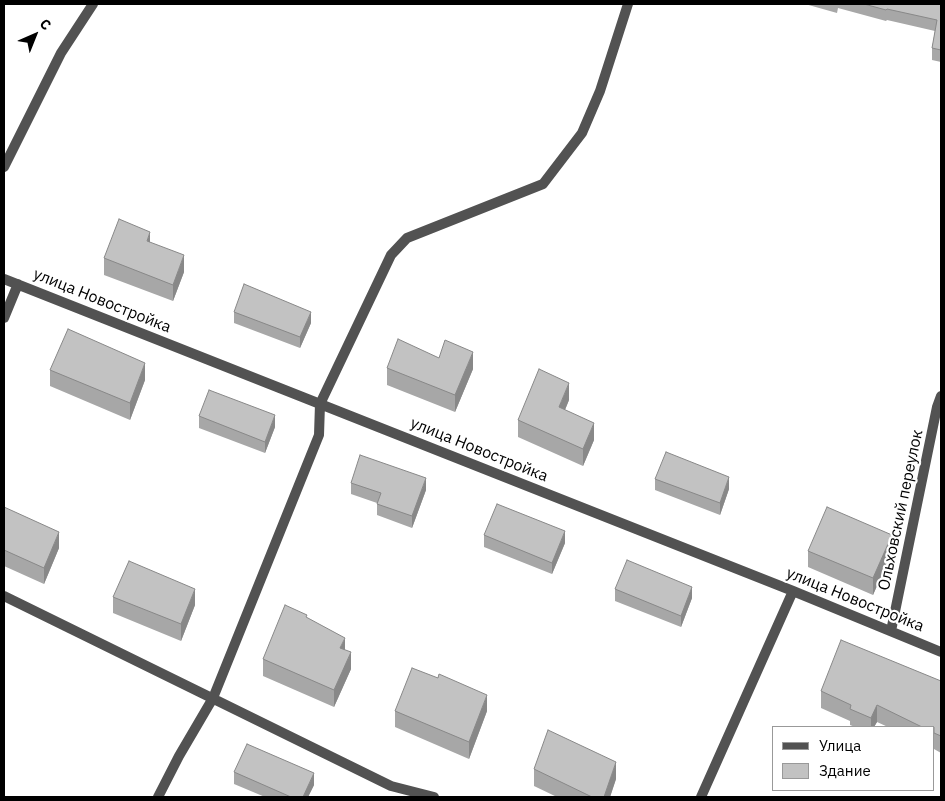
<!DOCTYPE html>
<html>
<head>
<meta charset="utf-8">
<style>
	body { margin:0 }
	#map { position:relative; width:945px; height:801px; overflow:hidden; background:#fff; font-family:"IBM Plex Sans",sans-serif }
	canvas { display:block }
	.frame { position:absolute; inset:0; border:5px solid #000; pointer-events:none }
	.legend { position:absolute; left:772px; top:726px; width:162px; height:65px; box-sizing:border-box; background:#fff; border:1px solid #999; margin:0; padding:6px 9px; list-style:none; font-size:15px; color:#000 }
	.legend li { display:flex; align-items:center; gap:10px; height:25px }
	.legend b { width:25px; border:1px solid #999 }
	.north { position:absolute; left:10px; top:10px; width:50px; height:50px; -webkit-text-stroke:4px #fff; paint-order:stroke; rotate:44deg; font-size:14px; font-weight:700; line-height:20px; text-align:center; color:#000 }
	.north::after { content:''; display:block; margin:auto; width:18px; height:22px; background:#000; clip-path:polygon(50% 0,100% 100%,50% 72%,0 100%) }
</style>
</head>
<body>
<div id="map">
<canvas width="945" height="801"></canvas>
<div class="frame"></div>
<ul class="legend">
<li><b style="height:6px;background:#525252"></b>Улица</li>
<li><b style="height:14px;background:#c2c2c2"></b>Здание</li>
</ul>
<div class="north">С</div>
</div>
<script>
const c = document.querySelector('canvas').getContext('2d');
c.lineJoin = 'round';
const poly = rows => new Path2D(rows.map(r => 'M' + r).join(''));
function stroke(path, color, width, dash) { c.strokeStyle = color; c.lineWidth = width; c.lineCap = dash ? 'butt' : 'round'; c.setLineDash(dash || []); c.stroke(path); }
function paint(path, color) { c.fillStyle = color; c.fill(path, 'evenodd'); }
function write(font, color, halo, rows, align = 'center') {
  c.font = font + ' "IBM Plex Sans",sans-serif'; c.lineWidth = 4.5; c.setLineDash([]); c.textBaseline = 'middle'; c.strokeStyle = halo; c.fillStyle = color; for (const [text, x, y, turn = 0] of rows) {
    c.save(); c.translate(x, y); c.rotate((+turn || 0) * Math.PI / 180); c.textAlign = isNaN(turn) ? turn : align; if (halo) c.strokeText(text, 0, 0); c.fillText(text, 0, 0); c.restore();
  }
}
const minor = poly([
	[4,167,61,53,93,4],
	[4,279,793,591,941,652],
	[4,318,18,284],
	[4,596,391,786,434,797],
	[891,631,937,407,941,396],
	[158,797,179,756,213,698,319,435,320,404,391,255,407,238,543,184,582,133,600,91,628,4],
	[701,797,793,591]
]);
const wall = poly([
	[805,4,941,4,941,62,932,60,932,48,935,31,887,20,886,21,838,8,837,13],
	[104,258,184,272,173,301,104,275],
	[234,312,311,323,300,348,234,323],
	[387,368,473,369,455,412,387,385],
	[50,370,145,380,130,420,50,386],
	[569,400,565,410,594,440,583,466,518,437,518,420],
	[199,416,275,427,265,453,199,428],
	[655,479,729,489,720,515,655,490],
	[351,483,426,490,412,528,377,515,377,503,351,494],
	[4,507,59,548,44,584,4,566],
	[484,535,565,543,552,574,484,547],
	[808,551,892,551,873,595,808,567],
	[615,589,692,598,681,627,615,601],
	[113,597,195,605,181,641,113,613],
	[307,618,345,650,351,669,334,707,263,676,263,659],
	[438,678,487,711,469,759,395,727,395,711],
	[941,681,941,753,934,749,934,727,888,727,877,722,874,727,855,727,850,725,850,721,821,708,821,691],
	[534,769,616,779,610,797,557,797,534,786],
	[234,772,314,785,308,797,265,797,234,784]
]);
const shadedWall = poly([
	[150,232,150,248,147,241],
	[184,255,184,272,173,301,173,285],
	[311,312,311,323,300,348,300,337],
	[473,352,473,369,455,412,455,395],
	[145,363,145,380,130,420,130,403],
	[569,383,569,400,559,424,559,407],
	[275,415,275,427,265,453,265,442],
	[594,423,594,440,583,466,583,449],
	[729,477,729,489,720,515,720,503],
	[426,478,426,490,412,528,412,516],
	[565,531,565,543,552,574,552,563],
	[59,532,59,548,44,584,44,568],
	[892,535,892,551,873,595,873,578],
	[692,587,692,598,681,627,681,616],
	[195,589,195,605,181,641,181,624],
	[345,638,345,654,340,648],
	[351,652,351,669,334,707,334,690],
	[487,695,487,711,469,759,469,742],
	[877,705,877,722,874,727,871,727,871,718],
	[616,762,616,779,610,797,604,797],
	[314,773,314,785,308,797,303,797]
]);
const building = poly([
	[864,4,941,4,941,50,932,48,937,20,887,9,886,10,864,4],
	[119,219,150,232,147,241,184,255,173,285,104,258,119,219],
	[244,284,311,312,300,337,234,312,244,284],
	[68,329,145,363,130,403,50,370,68,329],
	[398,339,439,358,445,340,473,352,455,395,387,368,398,339],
	[539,369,569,383,559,407,594,423,583,449,518,420,539,369],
	[209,390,275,415,265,442,199,416,209,390],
	[666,452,729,477,720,503,655,479,666,452],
	[360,455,426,478,412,516,377,504,381,493,351,483,360,455],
	[497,504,565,531,552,563,484,535,497,504],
	[4,507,59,532,44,568,4,550,4,507],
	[827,507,892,535,873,578,808,551,827,507],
	[627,560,692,587,681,616,615,589,627,560],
	[129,561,195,589,181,624,113,597,129,561],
	[285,605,307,615,306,617,345,638,340,648,351,652,334,690,263,659,285,605],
	[841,640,941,681,941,736,934,733,934,727,922,727,877,705,871,718,850,709,851,705,821,691,841,640],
	[412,668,438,678,439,674,487,695,469,742,395,711,412,668],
	[548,730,616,762,604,797,592,797,534,769,548,730],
	[247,744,314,773,303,797,291,797,234,772,247,744]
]);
const streetNames = [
	["улица Новостройка",102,301,22],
	["улица Новостройка",479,450,22],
	["Ольховский переулок",901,510,-78],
	["улица Новостройка",855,600,22]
];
stroke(minor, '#525252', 10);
paint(wall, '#a7a7a7');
paint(shadedWall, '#888');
paint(building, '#c2c2c2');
stroke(building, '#888', 1);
write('16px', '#000', '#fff', streetNames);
</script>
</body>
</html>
